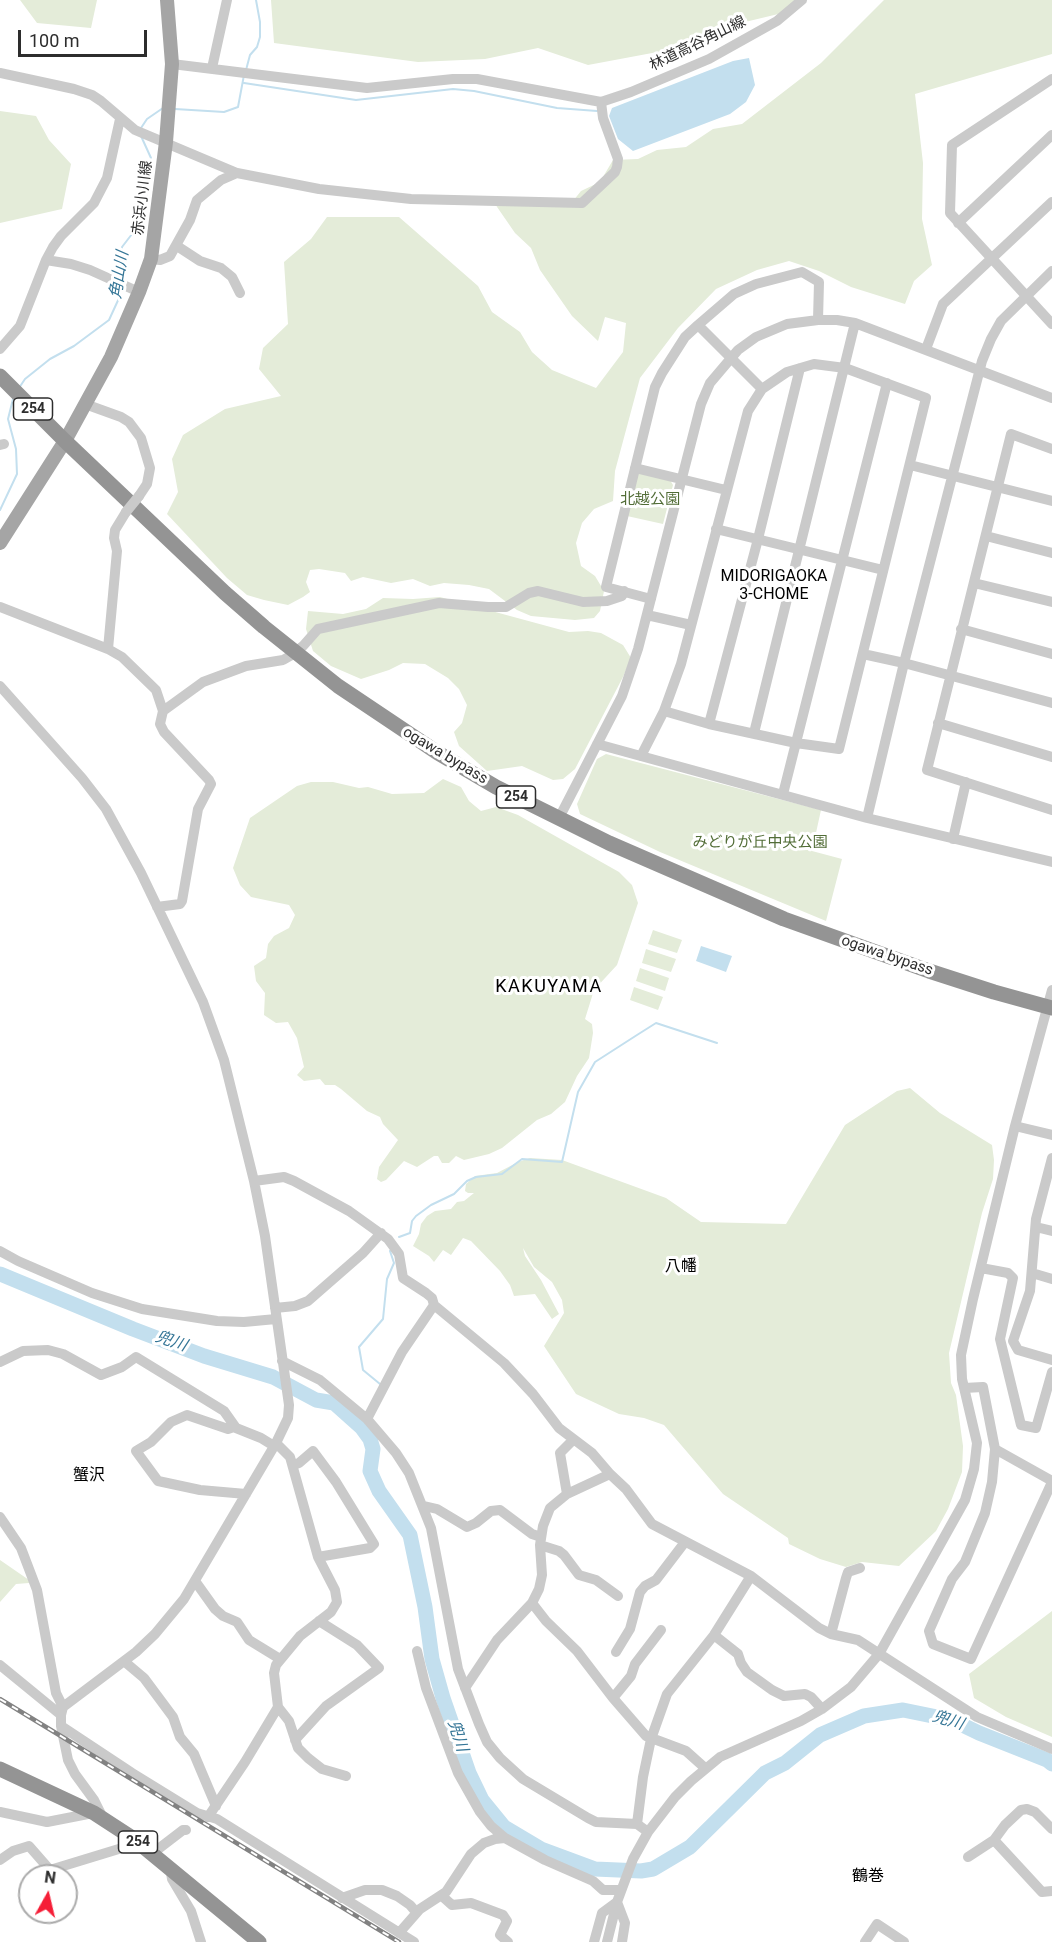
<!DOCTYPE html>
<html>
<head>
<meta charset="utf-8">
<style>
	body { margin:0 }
	#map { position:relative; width:1052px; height:1942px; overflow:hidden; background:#fff; font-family:Roboto,sans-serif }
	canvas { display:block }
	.north { position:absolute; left:18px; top:1864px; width:60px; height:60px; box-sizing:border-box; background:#fff; border:2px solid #ababab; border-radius:50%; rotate:8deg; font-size:16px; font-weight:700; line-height:24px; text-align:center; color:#2d2d2d }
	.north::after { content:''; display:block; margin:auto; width:21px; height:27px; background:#f51e37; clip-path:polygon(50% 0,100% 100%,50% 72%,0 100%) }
	.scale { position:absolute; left:18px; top:30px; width:129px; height:27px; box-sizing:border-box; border:3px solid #2d2d2d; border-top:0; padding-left:8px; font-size:18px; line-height:21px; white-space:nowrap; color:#2d2d2d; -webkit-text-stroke:4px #fff; paint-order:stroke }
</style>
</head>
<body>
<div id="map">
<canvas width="1052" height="1942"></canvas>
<div class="north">N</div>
<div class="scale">100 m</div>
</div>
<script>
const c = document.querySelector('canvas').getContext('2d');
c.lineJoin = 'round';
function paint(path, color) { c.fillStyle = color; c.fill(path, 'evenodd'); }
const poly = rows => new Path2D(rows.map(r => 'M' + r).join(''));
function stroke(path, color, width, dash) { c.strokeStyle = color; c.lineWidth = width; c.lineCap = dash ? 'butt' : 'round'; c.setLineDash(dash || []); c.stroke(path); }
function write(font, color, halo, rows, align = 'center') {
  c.font = font + ' Roboto,"Noto Sans JP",sans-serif'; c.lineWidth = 6; c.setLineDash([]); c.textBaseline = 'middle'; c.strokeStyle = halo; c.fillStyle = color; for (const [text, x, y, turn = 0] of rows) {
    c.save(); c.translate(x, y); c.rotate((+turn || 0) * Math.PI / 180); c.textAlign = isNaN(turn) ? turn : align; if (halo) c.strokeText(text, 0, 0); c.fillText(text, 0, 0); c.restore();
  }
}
const green = poly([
	[20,0,97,0,91,28,37,23],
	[271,0,805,0,795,10,745,22,711,42,588,65,538,48,485,59,418,62,274,43],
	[884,0,1052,0,1052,54,915,94,923,163,922,219,932,265,914,281,905,304,851,287,819,271,789,261,757,270,716,289,678,328,640,378,615,471,613,501,594,509,582,523,576,543,581,566,595,576,604,591,600,611,594,618,575,620,531,616,517,610,489,589,469,585,444,583,430,586,413,579,391,583,363,577,351,581,345,573,319,569,310,570,306,582,310,592,303,597,288,605,264,600,247,595,227,578,167,514,178,492,172,459,183,435,225,409,281,396,259,369,263,348,288,324,284,262,311,239,327,217,399,217,478,286,492,312,520,332,532,352,552,370,596,388,623,352,626,323,605,317,598,341,572,316,540,270,531,248,515,233,495,204,569,206,581,191,600,182,613,160,638,159,657,150,686,147,713,129,742,124,821,63],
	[0,111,36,116,49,140,71,164,62,209,0,223],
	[642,473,670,480,673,485,663,524,627,516,638,474],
	[440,597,569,632,588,631,601,633,623,645,631,658,623,677,575,769,563,779,553,780,522,766,487,771,459,746,454,732,462,723,467,705,459,689,448,678,425,664,403,663,389,670,361,679,331,666,313,651,306,629,308,611,343,614,366,609,383,598,413,599],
	[606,754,821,810,812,851,842,859,826,921,660,852,580,814,577,804,597,759],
	[443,779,461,787,469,801,481,811,496,807,518,815,619,872,632,885,638,903,617,965,594,990,585,1019,592,1024,593,1033,589,1058,577,1076,565,1102,551,1114,537,1120,502,1148,489,1154,464,1160,456,1156,449,1163,442,1163,438,1156,434,1156,417,1167,404,1161,386,1180,381,1182,377,1179,379,1167,398,1140,383,1124,380,1117,367,1111,341,1089,335,1085,325,1085,320,1079,304,1081,297,1075,304,1067,297,1038,288,1022,276,1023,264,1015,265,993,256,981,254,966,266,958,268,944,274,936,289,928,295,915,289,905,251,897,240,885,233,868,250,818,297,786,311,782,333,782,359,788,368,787,392,794,424,793],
	[653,930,682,940,677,953,648,944],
	[646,949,676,959,671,972,642,963],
	[640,968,669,978,665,991,636,981],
	[634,987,663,997,658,1010,630,1000],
	[910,1088,940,1113,992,1145,994,1160,993,1179,982,1213,949,1353,951,1383,956,1395,963,1446,962,1472,948,1509,936,1531,899,1566,862,1562,846,1567,820,1559,789,1544,788,1538,723,1494,664,1425,644,1418,619,1414,576,1394,544,1346,564,1313,562,1300,552,1282,534,1267,523,1248,525,1256,541,1280,559,1314,552,1319,535,1294,514,1296,510,1285,500,1271,471,1241,463,1238,451,1255,443,1250,434,1262,429,1256,413,1246,419,1234,421,1224,427,1216,435,1211,451,1209,457,1202,464,1201,474,1193,468,1193,465,1191,466,1184,475,1176,497,1173,518,1162,530,1158,562,1160,666,1198,701,1222,786,1224,845,1125,897,1091],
	[0,1560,29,1580,29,1583,16,1584,0,1602],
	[1052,1611,1052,1737,1006,1717,974,1698,969,1674]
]);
const water = poly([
	[749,58,755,85,746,102,730,114,633,151,618,139,609,116,612,108,733,61],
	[701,946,732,956,726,972,696,961]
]);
const stream = poly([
	[246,70,250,55,257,47,260,37,260,22,256,0],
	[244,83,356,100,453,89,474,91,557,108,597,111],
	[175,109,224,112,238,107,244,75],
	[141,128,147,119,163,108],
	[121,281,122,247,132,234,143,226,151,158,141,136],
	[19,388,25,379,50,359,74,346,109,320,120,296,121,286],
	[0,510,17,474,16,449,8,419,13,399],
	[399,1237,410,1233,412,1221,416,1216,431,1205,454,1194,467,1181,476,1177,502,1174,522,1159,562,1162,578,1092,595,1062,637,1035,656,1023,717,1043],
	[380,1384,363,1370,359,1347,383,1319,387,1279,394,1263,390,1251]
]);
const river = poly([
	[0,1274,133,1329,204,1356,273,1377,316,1400,334,1403,362,1428,370,1439,373,1449,370,1471,379,1491,410,1535,425,1607,432,1659,443,1698,469,1773,482,1800,504,1827,541,1849,595,1869,641,1871,653,1869,690,1847,765,1773,785,1763,820,1735,864,1716,903,1710,952,1720,979,1733,1047,1760,1052,1764]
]);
const minor = poly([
	[172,64,367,88,453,79,477,79,601,102,631,92,709,59,777,21,802,0],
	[212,68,227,0],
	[0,73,74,89,92,95,101,101,135,130,237,173],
	[1052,79,952,145,950,213,1052,324],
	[958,223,1052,135],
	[177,246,200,261,221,268,232,277,240,293],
	[151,259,160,260,170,256,190,220,197,200,221,180,237,173,319,189,411,199,582,203,615,172,617,167,618,159,603,118,601,102],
	[46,260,71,264,90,270,139,292],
	[698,325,762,389],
	[0,349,20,326,46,260,53,247,61,236,94,203,107,178,120,119],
	[926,349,943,304,1052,202],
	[85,404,121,417,129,422,141,438,150,468,147,484,139,496],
	[0,445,4,444],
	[1052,449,1011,434,927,770,1052,810],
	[910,465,1052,501],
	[635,468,726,490],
	[716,529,883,570],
	[986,536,1052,553],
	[974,583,1052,602],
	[651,599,606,587,655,387,662,373,685,337,698,325,734,294,756,284,802,272,819,282,818,320],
	[0,607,108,649,122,657,156,690,163,711,160,724,164,732,209,780,211,784,198,809,182,901,180,904,157,907],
	[647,615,691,625],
	[961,629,1052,654],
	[108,649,117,551,114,538,115,530,126,512],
	[863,654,904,663,1052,703],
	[0,686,82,778,106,809,141,873,203,1002,224,1060,254,1181,265,1236,289,1405,288,1418,276,1443,184,1599,155,1634,136,1652,63,1707,61,1715,61,1726,68,1760,75,1774,94,1800,103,1818],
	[163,711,203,682,246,666,283,660,290,656,303,646,318,629,439,603,488,607,506,607,529,593,538,591,583,602,607,601,622,596,624,591],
	[938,723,1052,757],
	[709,724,758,539,800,368],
	[754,733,855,323],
	[597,744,867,818,1052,862],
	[641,756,664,711,681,664,748,411,762,389,787,372,814,364,845,368,926,398,839,749,796,743,709,724,664,711],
	[783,794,887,383],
	[559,818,622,696,638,649,701,404,710,383,738,350,756,337,787,324,818,320,837,320,855,323,1052,398],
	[867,818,904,663,982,361,991,339,1001,321,1052,271],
	[953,839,966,782],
	[1015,1126,1052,1135],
	[1052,1158,1036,1219,1030,1291,1013,1341,1018,1350,1052,1360],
	[254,1181,284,1177,294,1181,349,1211,388,1239,399,1254,403,1278,426,1293,432,1298,434,1305,504,1363,533,1394,559,1428,592,1453,610,1474,626,1489,652,1524,751,1576,819,1628,831,1634,858,1640,977,1717,1052,1749],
	[1036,1227,1052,1231],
	[0,1251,18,1261,92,1293,142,1309,217,1321,244,1322,276,1319],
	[981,1268,1008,1273,1013,1278,1000,1339,1021,1425,1036,1428,1052,1372],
	[1032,1273,1052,1279],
	[275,1308,295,1306,308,1301,363,1253,381,1233],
	[282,1361,320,1380,367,1419,396,1453,409,1473,431,1528,458,1669,479,1724,487,1742,500,1758,523,1779,588,1818,596,1822,637,1824,648,1832],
	[0,1362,23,1351,48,1350,63,1354,101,1375,122,1367,136,1357,224,1411,236,1428,261,1438,274,1446],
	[964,1388,983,1387,995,1449],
	[367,1419,402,1352,434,1305],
	[234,1427,228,1429,187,1415,171,1422,151,1442,136,1451,158,1481,200,1490,246,1494],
	[293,1465,299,1463,313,1451,336,1482,374,1544,370,1548,318,1557],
	[1052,1481,995,1449,992,1482,985,1513,965,1562,952,1579,929,1631,933,1644,971,1659,1052,1482],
	[567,1494,560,1453,573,1440],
	[424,1506,437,1509,467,1527,476,1523,491,1511,500,1510,532,1534,541,1537],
	[0,1517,21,1548,37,1590,56,1693,63,1707],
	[540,1545,559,1551,564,1555,579,1575,596,1580,618,1596],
	[195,1581,215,1609,223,1616,237,1622,249,1640,280,1659],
	[532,1603,546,1621,577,1651,613,1698,646,1736,686,1751,705,1768],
	[831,1634,846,1578,848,1572,860,1568],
	[714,1635,738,1654,741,1663,747,1672,772,1690,784,1696,805,1694,811,1697,822,1709],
	[417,1651,426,1688,458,1773,480,1812,491,1826,505,1838],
	[616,1652,630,1629,640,1592,645,1586,656,1580,685,1542],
	[125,1662,144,1678,173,1717,180,1737,194,1754,216,1806],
	[0,1665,61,1715],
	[465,1688,497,1640,532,1603,539,1589,542,1575,540,1545,543,1526,550,1508,567,1494,610,1474],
	[613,1698,631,1676,635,1664,661,1630],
	[278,1707,289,1721,298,1748,308,1758,322,1769,346,1776],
	[61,1726,132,1773,197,1813,217,1819,414,1942],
	[295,1740,326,1706,379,1668,357,1645,319,1621],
	[0,1812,47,1822,93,1813],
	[208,1817,245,1762,278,1707,274,1673,276,1665,300,1636,331,1612,337,1602,335,1590,318,1557,290,1457,276,1443],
	[637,1824,643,1777,651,1739,667,1694,714,1635,751,1576],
	[994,1840,1042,1892,1052,1891],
	[153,1853,183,1830,186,1830],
	[968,1857,994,1840,1005,1825,1021,1810,1027,1809,1035,1812,1052,1829],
	[0,1860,13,1851,29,1846,50,1870,122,1848,134,1839],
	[170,1867,172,1879,191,1911,201,1942],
	[442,1896,452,1905,471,1903,503,1915,507,1921,500,1935,508,1942],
	[342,1898,365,1890,382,1890,397,1896,410,1905,416,1912],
	[399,1933,420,1909,446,1892,471,1854,484,1843,495,1839,505,1838,545,1860,593,1881,603,1890,621,1890],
	[594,1942,602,1913,617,1902,625,1923,622,1942],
	[607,1942,617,1902,633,1859,648,1832,675,1797,691,1781,720,1757,801,1721,822,1709,851,1687,879,1654,965,1500,974,1469,977,1443,962,1379,961,1355,973,1299,1015,1126,1052,990],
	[865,1942,877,1924,904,1942]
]);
const major = poly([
	[0,543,65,441,111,357,139,292,151,259,166,142,172,64,167,0]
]);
const highway = poly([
	[0,376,65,441,225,593,264,627,338,686,438,753,496,787,609,843,784,919,929,971,994,992,1052,1008],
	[0,1769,94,1813,134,1839,259,1942]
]);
const rail = poly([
	[0,1699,399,1942]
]);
const minorBridge = poly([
	[126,512,139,496]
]);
const shields = [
	[33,409,39],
	[516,797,39],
	[138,1842,39]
];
const shieldNames = [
	["254",33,409],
	["254",516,797],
	["254",138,1842]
];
const streetNames = [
	["林道高谷角山線",698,44,-26],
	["赤浜小川線",143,198,-83],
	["ogawa bypass",445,756,31],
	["ogawa bypass",887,956,19]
];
const parkNames = [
	["北越公園",650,500],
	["みどりが丘中央公園",760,843]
];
const waterNames = [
	["角山川",120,275,-81],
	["兜川",171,1342,19],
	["兜川",948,1721,17],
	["兜川",457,1736,72]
];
const neighbourhoodNames = [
	["MIDORIGAOKA",774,577],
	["3-CHOME",774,595],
	["八幡",681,1267],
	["蟹沢",89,1476],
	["鶴巻",868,1877]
];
const quarterNames = [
	["KAKUYAMA",549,987]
];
paint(green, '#e4ecd9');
paint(water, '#c3dfee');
stroke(stream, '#c3dfee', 2);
stroke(river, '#c3dfee', 15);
stroke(minor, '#cacaca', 10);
stroke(major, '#a5a5a5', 14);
stroke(highway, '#949494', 15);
stroke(rail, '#828282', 4.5);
stroke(rail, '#fff', 2, [7]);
stroke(minorBridge, '#cacaca', 10);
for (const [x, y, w] of shields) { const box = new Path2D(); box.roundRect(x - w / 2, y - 11, w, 22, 4.5); c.fillStyle = '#fff'; c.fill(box); stroke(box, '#2d2d2d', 1.5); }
write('bold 14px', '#2d2d2d', null, shieldNames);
write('15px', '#2d2d2d', '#fff', streetNames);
write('15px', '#526d37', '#fff', parkNames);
write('italic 16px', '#347596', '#fff', waterNames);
write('16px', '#000', '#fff', neighbourhoodNames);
c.letterSpacing = '1.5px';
write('18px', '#000', '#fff', quarterNames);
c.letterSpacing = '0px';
</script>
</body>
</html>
